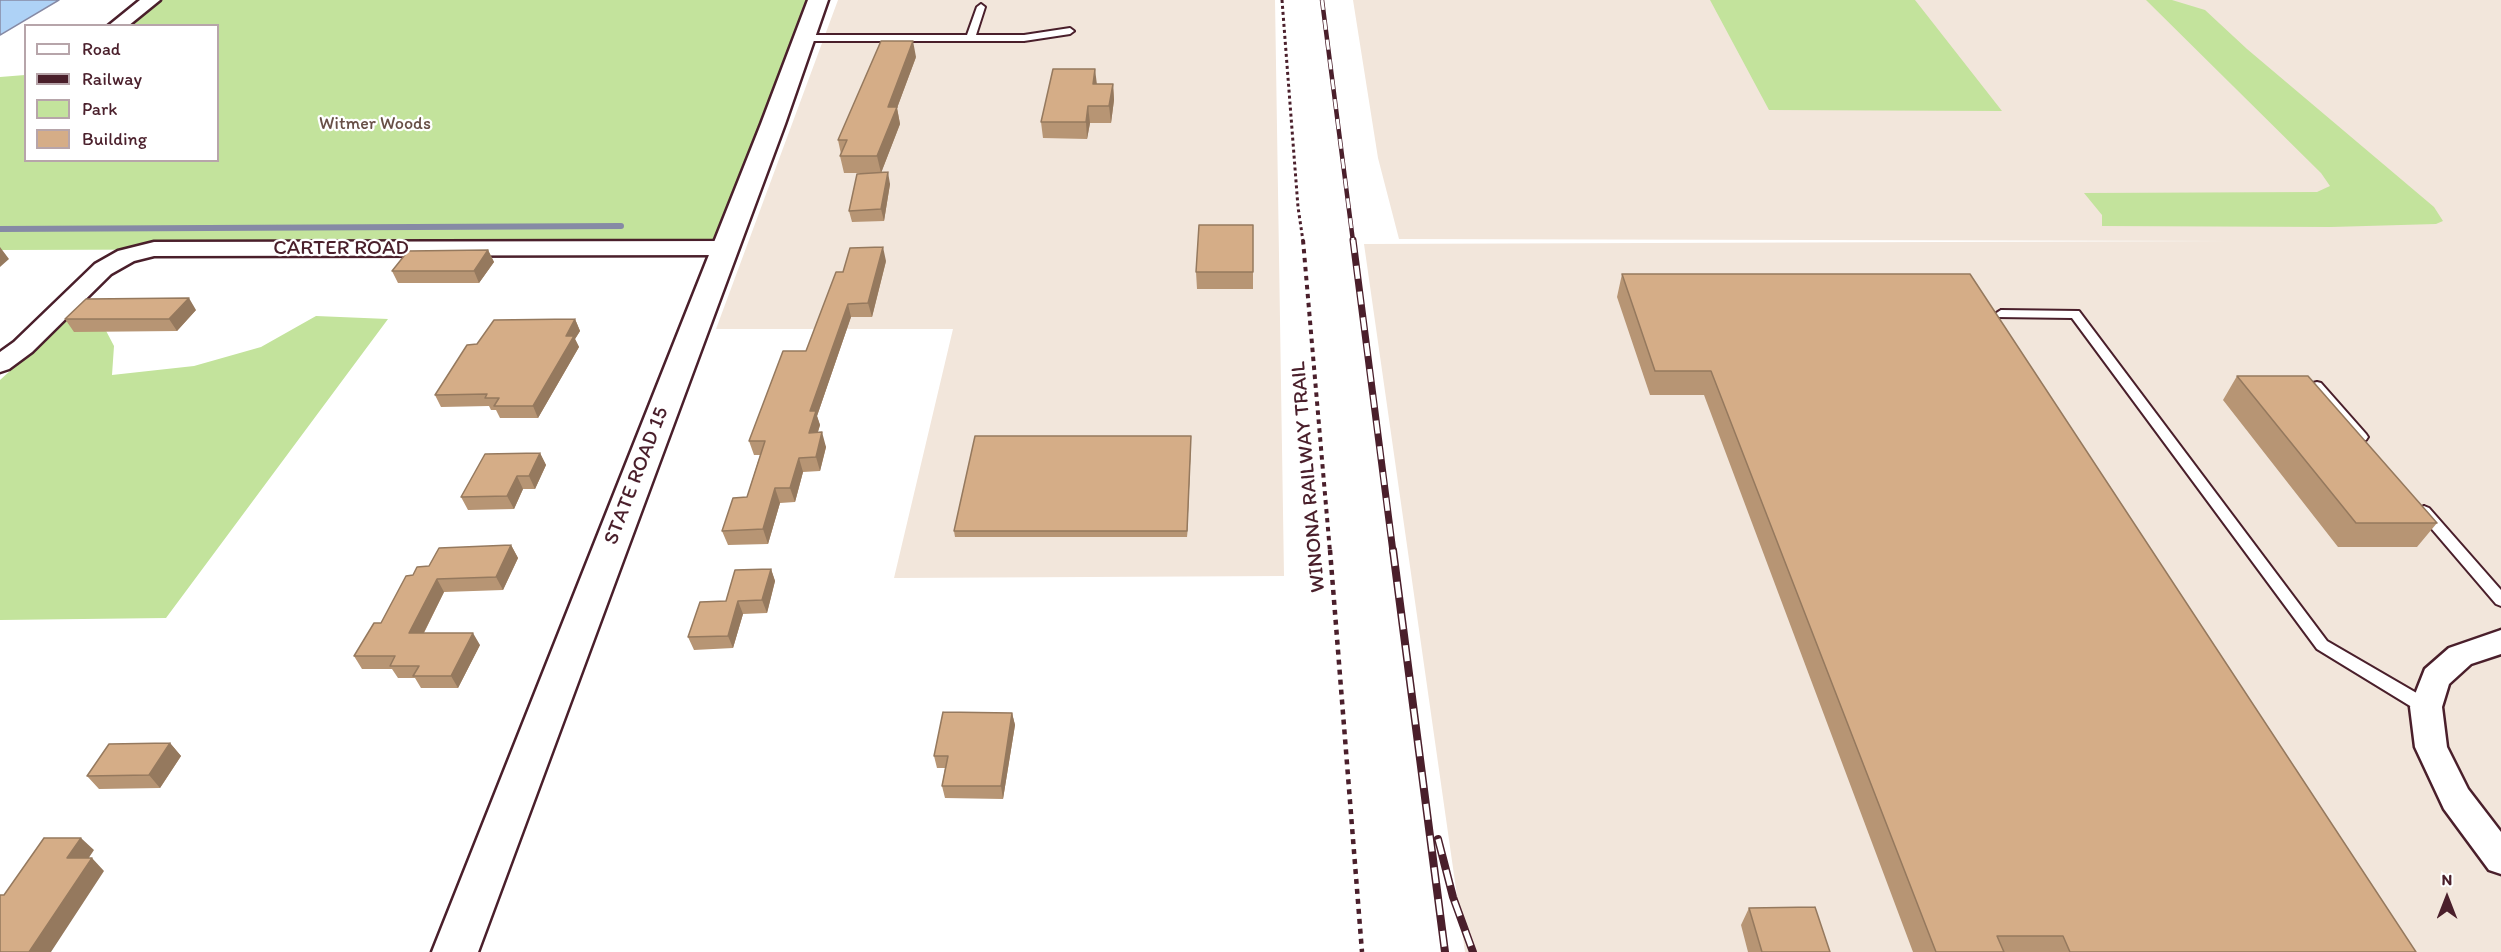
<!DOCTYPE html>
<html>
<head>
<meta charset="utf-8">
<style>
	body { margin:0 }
	#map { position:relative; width:2501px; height:952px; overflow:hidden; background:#fff; font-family:Itim,sans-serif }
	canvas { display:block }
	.legend { position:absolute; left:24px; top:24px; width:195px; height:138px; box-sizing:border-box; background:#fff; border:2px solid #b7a5aa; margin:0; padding:8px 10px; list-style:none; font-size:18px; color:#4a1f2b }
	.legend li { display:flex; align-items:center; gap:12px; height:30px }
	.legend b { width:30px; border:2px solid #b7a5aa }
	.north { position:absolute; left:2417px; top:868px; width:60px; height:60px; -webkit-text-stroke:4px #fff; paint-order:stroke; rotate:0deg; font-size:16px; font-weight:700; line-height:24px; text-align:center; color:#4a1f2b }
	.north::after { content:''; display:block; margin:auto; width:21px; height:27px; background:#4a1f2b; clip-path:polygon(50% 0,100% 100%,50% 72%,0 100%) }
</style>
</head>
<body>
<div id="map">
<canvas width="2501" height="952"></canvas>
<ul class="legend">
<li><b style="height:8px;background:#fff"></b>Road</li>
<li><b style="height:8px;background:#4a1f2b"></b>Railway</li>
<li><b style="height:16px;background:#c3e39c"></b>Park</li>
<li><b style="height:16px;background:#d5ad87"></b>Building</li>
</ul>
<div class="north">N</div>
</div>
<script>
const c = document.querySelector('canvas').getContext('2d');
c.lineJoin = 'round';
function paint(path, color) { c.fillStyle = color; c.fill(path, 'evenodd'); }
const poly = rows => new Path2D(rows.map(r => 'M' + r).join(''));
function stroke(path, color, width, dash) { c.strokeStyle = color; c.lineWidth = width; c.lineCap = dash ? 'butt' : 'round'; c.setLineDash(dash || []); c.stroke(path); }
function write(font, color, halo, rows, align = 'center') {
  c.font = font + ' Itim,sans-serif'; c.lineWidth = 4.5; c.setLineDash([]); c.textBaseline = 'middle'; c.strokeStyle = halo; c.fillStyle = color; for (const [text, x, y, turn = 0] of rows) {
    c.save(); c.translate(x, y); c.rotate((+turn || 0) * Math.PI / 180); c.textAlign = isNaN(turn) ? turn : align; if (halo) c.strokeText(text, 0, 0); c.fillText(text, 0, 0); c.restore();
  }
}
const built = poly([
	[838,0,1275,0,1284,576,894,578,953,329,716,329],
	[1353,0,2501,0,2501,952,1465,952,1364,244,2232,241,1399,239,1378,158]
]);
const green = poly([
	[151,0,818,0,725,248,0,250,0,77,25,75,26,160,218,160,218,26,116,25],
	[1710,0,1915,0,2002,111,1769,110],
	[2146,0,2172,0,2205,10,2247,49,2434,207,2443,221,2436,224,2331,227,2102,226,2102,215,2084,193,2317,192,2330,186,2321,173],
	[316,316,388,319,166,618,0,620,0,380,66,320,103,325,114,346,112,375,194,366,261,347]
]);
const water = poly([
	[0,0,59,0,0,35,0,0]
]);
const stream = poly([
	[0,229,621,226]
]);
const pathFar2 = poly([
	[1282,0,1298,207,1303,241]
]);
const pathFar1 = poly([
	[1303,240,1330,552]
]);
const path = poly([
	[1330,550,1362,952]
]);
const service = poly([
	[981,4,985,7,976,35,1024,35,1070,28,1074,31,1070,34,1024,41,805,41,801,38,805,35,967,35,977,7,981,4],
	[2001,310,2079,311,2327,641,2432,702,2434,707,2432,712,2426,713,2420,712,2317,649,2072,318,1997,317,1995,314,2001,310],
	[2317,382,2321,383,2366,434,2368,437,2366,440,2356,440,2313,389,2311,386,2313,383,2317,382],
	[2424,506,2429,508,2501,590,2501,606,2496,604,2419,514,2417,511,2419,508,2424,506]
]);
const minor = poly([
	[140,0,160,0,128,26,108,26,140,0],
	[725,241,733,243,736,248,733,253,725,255,154,256,134,261,111,274,32,352,9,369,0,372,0,352,14,342,95,264,118,251,154,242,725,241],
	[2501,630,2501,654,2471,664,2449,684,2442,707,2447,747,2468,789,2501,832,2501,874,2489,870,2444,809,2415,747,2410,707,2425,669,2449,648,2501,630]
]);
const primary = poly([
	[808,0,828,0,785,124,478,952,432,952,761,124,808,0]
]);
const railFar2 = poly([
	[1322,0,1353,241]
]);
const railFar1 = poly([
	[1353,240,1393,552]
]);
const rail = poly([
	[1393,550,1445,952],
	[1438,839,1453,897,1473,952]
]);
const wall = poly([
	[916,57,897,108,900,124,881,173,890,184,884,221,852,222,849,211,876,173,844,173,840,156,841,154,838,140],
	[1097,84,1113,84,1114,100,1111,123,1090,123,1087,139,1043,138,1041,122],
	[1253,225,1253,289,1197,289,1196,272],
	[488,250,494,262,479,283,398,283,392,271],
	[886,261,872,317,851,317,817,416,820,425,818,432,826,447,820,471,803,472,795,502,780,503,768,544,728,545,722,531,747,497,760,455,754,455,749,441,806,351],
	[1622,274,2416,952,1913,952,1704,395,1650,395,1617,297],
	[196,310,177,331,74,332,65,319],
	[575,319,580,331,575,339,579,347,538,418,500,418,496,410,491,410,489,406,441,407,435,395,477,344],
	[2237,376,2437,523,2417,547,2338,547,2223,400],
	[1191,442,1187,537,955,537,954,531],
	[540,453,546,465,535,489,523,489,514,509,468,510,461,497],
	[511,545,518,558,503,590,444,592,424,633,480,645,458,688,421,688,415,678,398,678,392,669,362,669,354,656,381,623,413,575],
	[771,569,775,581,767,613,743,614,733,648,694,650,688,637,726,601],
	[1012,713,1015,725,1003,799,945,798,942,786,945,768,937,768,934,756],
	[170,743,181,756,160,788,99,789,87,776],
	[1749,908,1830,952,1748,952,1741,925]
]);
const shadedWall = poly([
	[913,41,916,57,897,108,900,124,881,173,877,156,888,107],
	[1095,69,1097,85,1093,84],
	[1113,84,1114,100,1111,123,1109,106],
	[1088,106,1090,123,1087,139,1086,122],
	[888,172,890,184,884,221,881,209],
	[0,247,9,259,0,267],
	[883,247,886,261,872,317,868,303],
	[488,250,494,262,479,283,474,271],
	[189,298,196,310,177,331,169,319],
	[848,304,851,317,817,416,820,425,813,447,809,433,810,411],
	[575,319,580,331,575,339,579,347,538,418,533,406,566,336],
	[822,432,826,447,820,471,816,457],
	[1191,436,1191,442,1187,537,1187,531],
	[540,453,546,465,535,489,529,476],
	[799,458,803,472,795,502,790,488],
	[517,476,523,489,514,509,507,496],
	[775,488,780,503,768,544,763,529],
	[511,545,518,558,503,590,496,577],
	[771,569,775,581,767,613,762,600],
	[437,579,444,592,417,646,409,633],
	[738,601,743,614,733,648,728,636],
	[473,633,480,645,458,688,451,676],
	[1012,713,1015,725,1003,799,1001,786],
	[170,743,181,756,160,788,149,775],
	[81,838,94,850,80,871,67,858],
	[92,858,104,871,51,952,29,952]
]);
const building = poly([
	[881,41,913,41,888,107,897,107,877,156,840,156,847,140,838,140,881,41],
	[1053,69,1095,69,1093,84,1113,84,1109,106,1088,106,1086,122,1041,122,1053,69],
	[888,172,881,209,849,211,857,174,888,172],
	[1199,225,1253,225,1253,272,1196,272,1199,225],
	[883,247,868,303,848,304,810,411,816,411,809,433,822,432,816,457,799,458,790,488,775,488,763,529,722,531,733,498,747,497,765,441,749,441,783,351,806,351,836,272,843,272,850,248,883,247],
	[488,250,474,271,392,271,408,251,488,250],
	[1622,274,1970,274,2416,952,2070,952,2063,936,1997,936,2004,952,1936,952,1711,371,1655,371,1622,274],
	[189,298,169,319,65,319,86,299,189,298],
	[575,319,566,336,574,336,533,406,494,406,499,398,485,398,487,394,435,395,467,345,477,344,494,320,575,319],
	[2237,376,2308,376,2437,523,2356,523,2237,376],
	[975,436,1191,436,1187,531,954,531,975,436],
	[540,453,529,476,517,476,507,496,461,497,485,454,540,453],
	[511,545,496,577,437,579,409,633,473,633,451,676,413,676,419,666,390,666,395,656,354,656,374,623,381,623,406,576,413,575,417,567,429,566,439,548,511,545],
	[771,569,762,600,738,601,728,636,688,637,700,602,726,601,735,570,771,569],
	[943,712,1012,713,1001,786,942,786,948,756,934,756,943,712],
	[170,743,149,775,87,776,109,744,170,743],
	[44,838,81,838,67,858,92,858,29,952,0,952,0,895,4,895,44,838],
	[1815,907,1830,952,1762,952,1749,908,1815,907]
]);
const farParknames = [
	["Witmer Woods",375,124]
];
const streetNames = [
	["CARTER ROAD",341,249],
	["STATE ROAD 15",637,476,-69],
	["WINONA RAILWAY TRAIL",1309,477,-95]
];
paint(built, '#f2e6db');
paint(green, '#c3e39c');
paint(water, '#aed2f6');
stroke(water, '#868aa5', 1.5);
stroke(stream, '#868aa5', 6);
stroke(service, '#4a1f2b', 4);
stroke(minor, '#4a1f2b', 5);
stroke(primary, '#4a1f2b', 5);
stroke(pathFar2, '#4a1f2b', 3, [3, 3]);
stroke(pathFar1, '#4a1f2b', 4, [4.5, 4.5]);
stroke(path, '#4a1f2b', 4.5, [5, 5]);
paint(service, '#fff');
paint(minor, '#fff');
paint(primary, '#fff');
stroke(railFar2, '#4a1f2b', 4.5);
stroke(railFar1, '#4a1f2b', 7);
stroke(rail, '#4a1f2b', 8);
stroke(railFar2, '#fff', 3, [10]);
stroke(railFar1, '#fff', 4.5, [13]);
stroke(rail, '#fff', 5, [16]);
paint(wall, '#b79574');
paint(shadedWall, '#95795e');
paint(building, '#d5ad87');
stroke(building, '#95795e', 1.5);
write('18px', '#685047', '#fff', farParknames);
write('21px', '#4a1f2b', '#fff', streetNames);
</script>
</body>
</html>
